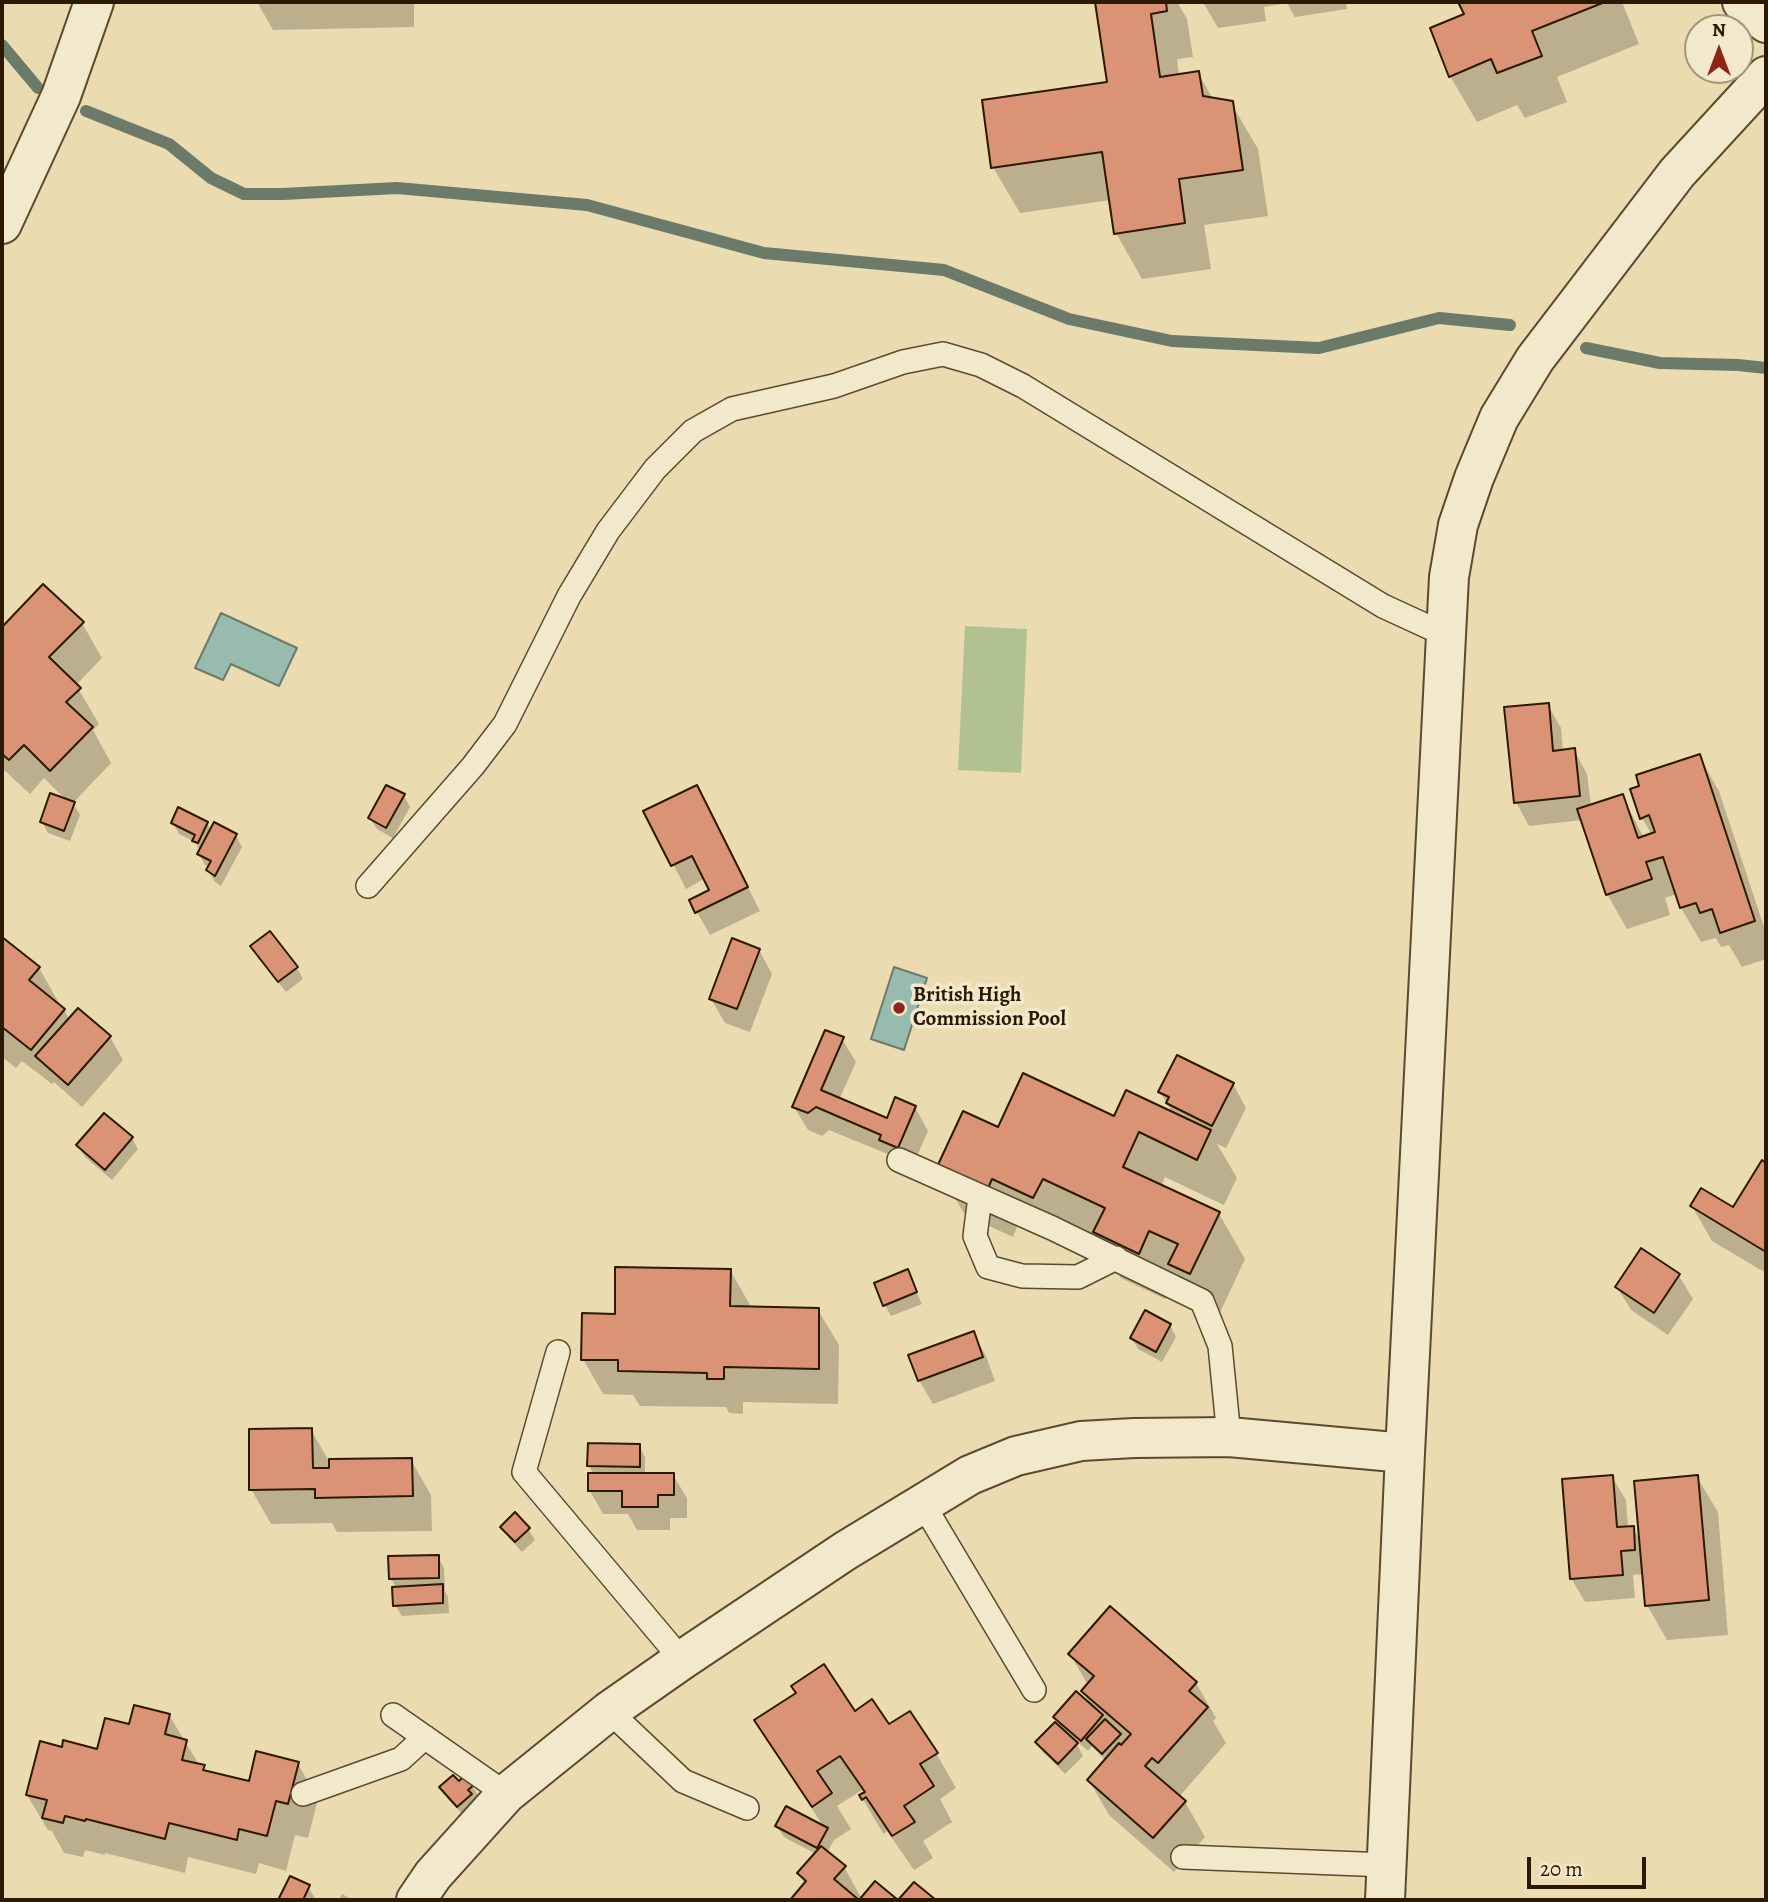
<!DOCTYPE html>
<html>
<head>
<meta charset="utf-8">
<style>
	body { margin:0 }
	#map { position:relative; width:1768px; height:1902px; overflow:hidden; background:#ebdbb1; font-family:Alegreya,serif }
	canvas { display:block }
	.frame { position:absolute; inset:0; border:4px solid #2b1901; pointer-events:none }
	.north { position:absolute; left:1684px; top:14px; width:70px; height:70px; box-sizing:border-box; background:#f2e8cc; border:2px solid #a2957b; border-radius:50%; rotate:0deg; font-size:19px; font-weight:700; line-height:28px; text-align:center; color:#2b1901 }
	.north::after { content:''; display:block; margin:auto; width:24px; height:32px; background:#8f2418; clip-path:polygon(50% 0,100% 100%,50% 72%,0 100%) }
	.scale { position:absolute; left:1527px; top:1857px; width:119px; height:32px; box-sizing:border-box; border:4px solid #2b1901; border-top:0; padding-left:9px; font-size:21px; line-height:24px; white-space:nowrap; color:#2b1901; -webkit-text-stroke:5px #f2e8cc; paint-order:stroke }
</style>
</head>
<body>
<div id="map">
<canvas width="1768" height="1902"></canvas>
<div class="frame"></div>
<div class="north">N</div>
<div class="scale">20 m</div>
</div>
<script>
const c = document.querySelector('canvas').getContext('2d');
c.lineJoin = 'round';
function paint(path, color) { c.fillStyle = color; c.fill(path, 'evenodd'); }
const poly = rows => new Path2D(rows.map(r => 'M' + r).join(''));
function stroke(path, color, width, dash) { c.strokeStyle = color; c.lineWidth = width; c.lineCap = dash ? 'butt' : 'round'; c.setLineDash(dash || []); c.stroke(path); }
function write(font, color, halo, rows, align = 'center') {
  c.font = font + ' Alegreya,serif'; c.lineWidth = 7; c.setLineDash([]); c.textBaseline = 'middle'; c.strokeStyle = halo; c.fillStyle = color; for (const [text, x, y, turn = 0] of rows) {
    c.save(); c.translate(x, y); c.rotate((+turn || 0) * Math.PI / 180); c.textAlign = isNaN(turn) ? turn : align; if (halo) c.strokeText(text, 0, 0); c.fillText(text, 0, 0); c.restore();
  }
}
const green = poly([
	[965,626,1027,629,1021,773,958,770]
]);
const water = poly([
	[221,613,297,648,279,686,231,664,223,680,195,668,221,613],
	[894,967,927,978,904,1050,871,1039,894,967]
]);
const shadow = poly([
	[257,2,414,2,414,27,273,30],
	[1097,2,1177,2,1187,19,1193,57,1177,59,1179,76,1198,73,1213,99,1231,103,1258,149,1268,216,1204,225,1211,269,1142,279,1116,233,1111,200,1020,213,993,167,1109,84],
	[1203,2,1346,2,1347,9,1295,17,1287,3,1264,7,1266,21,1218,28],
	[1460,2,1622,2,1639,44,1557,77,1567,102,1525,118,1517,105,1477,122,1450,76,1466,15],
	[43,587,82,623,102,658,76,685,99,724,93,730,111,763,73,803,80,815,70,841,48,833,42,822,68,802,44,778,30,794,2,768,2,630],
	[1548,705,1561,728,1563,752,1574,750,1587,774,1591,806,1622,796,1644,838,1652,835,1642,818,1699,756,1719,791,1766,933,1766,959,1742,967,1729,945,1721,947,1716,938,1701,942,1681,908,1677,894,1665,898,1670,915,1627,929,1607,894,1582,820,1529,826,1516,802],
	[404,796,410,807,393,838,377,829,370,818],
	[709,810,760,911,710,935,697,912,712,891,704,879,686,889,646,812],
	[173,823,207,823,211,831,236,836,242,847,221,886,214,881,208,870,210,867,205,865,199,854,200,851,195,842,179,834],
	[3,940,39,968,59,1003,58,1005,64,1010,70,1020,110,1037,123,1060,82,1107,54,1082,52,1084,22,1061,16,1068,2,1057],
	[759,950,772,974,750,1032,725,1023,711,999],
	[259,957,297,968,303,979,286,992],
	[842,1039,856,1062,839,1100,887,1120,915,1107,928,1131,911,1170,890,1155,829,1130,822,1136,808,1130,794,1107],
	[1233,1084,1246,1108,1226,1148,1217,1144,1237,1178,1224,1205,1165,1177,1161,1187,1219,1214,1245,1259,1217,1319,1196,1310,1176,1275,1165,1299,1121,1278,1097,1237,1069,1224,1018,1224,1013,1237,965,1215,938,1169,999,1129,1174,1115,1160,1092],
	[132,1138,138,1149,112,1180,85,1157,78,1146],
	[1763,1163,1766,1165,1766,1273,1712,1241,1692,1206,1734,1209],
	[1642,1251,1679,1276,1693,1299,1668,1335,1631,1310,1617,1287],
	[730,1270,750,1305,750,1308,818,1310,839,1345,838,1404,743,1402,743,1414,729,1413,726,1407,640,1406,633,1395,603,1394,583,1359,616,1315],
	[907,1271,922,1304,891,1316,885,1305],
	[1170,1325,1176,1337,1162,1362,1138,1349,1132,1338],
	[973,1333,986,1356,995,1381,933,1404,919,1380],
	[311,1430,329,1461,411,1460,431,1495,432,1531,337,1532,332,1523,271,1524,251,1489],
	[639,1446,645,1457,645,1475,673,1475,687,1498,687,1518,670,1518,670,1530,637,1530,628,1514,603,1514,590,1491,594,1475,589,1466],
	[1612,1477,1626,1500,1628,1528,1633,1528,1641,1542,1697,1477,1718,1512,1728,1635,1667,1640,1647,1605,1644,1574,1633,1575,1635,1598,1585,1602,1571,1578],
	[502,1527,528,1529,535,1540,522,1552,509,1538],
	[438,1557,444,1568,445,1591,448,1597,449,1613,402,1616,395,1605,396,1588,391,1578],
	[1070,1654,1196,1683,1216,1718,1213,1721,1226,1743,1179,1797,1185,1802,1205,1837,1174,1872,1109,1815,1089,1780,1106,1761,1092,1746,1088,1751,1074,1739,1083,1756,1065,1774,1044,1753,1037,1742,1063,1731,1055,1717,1092,1707,1083,1691,1088,1685],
	[854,1713,889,1727,936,1753,956,1788,940,1799,952,1822,923,1841,933,1858,914,1870,887,1831,884,1834,881,1830,861,1796,865,1794,862,1790,837,1806,851,1829,834,1840,827,1853,844,1867,862,1899,875,1883,895,1900,791,1900,805,1884,799,1873,816,1854,784,1837,777,1826,825,1829,777,1755,756,1720],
	[169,1715,200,1766,203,1767,207,1772,250,1783,298,1764,318,1799,308,1838,295,1835,286,1871,259,1863,256,1874,188,1857,185,1873,105,1853,105,1855,85,1850,83,1857,64,1853,52,1831,48,1830,27,1795,63,1749,98,1751,130,1726],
	[459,1783,472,1786,479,1797,465,1817,448,1799,442,1788],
	[291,1879,308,1887,315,1898,314,1900,280,1900],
	[342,1894,353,1900,339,1900]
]);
const stream = poly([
	[2,45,38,88],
	[86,111,169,144,211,178,244,194,283,194,397,188,587,205,764,253,944,270,1069,319,1172,341,1319,348,1439,318,1510,325],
	[1586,348,1660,363,1738,365,1766,368]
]);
const building = poly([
	[1095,2,1166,2,1167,11,1151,14,1160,77,1199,71,1203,96,1233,101,1243,170,1179,179,1185,223,1114,234,1102,152,991,168,982,100,1107,82,1095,2],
	[1458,2,1605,2,1532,31,1542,56,1497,73,1491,59,1449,77,1430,28,1464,14,1458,2],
	[43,584,84,622,49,657,81,688,66,702,93,727,50,771,24,745,9,760,2,754,2,627,43,584],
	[1549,703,1553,751,1575,748,1580,796,1514,803,1504,707,1549,703],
	[1700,754,1755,921,1720,933,1712,909,1700,913,1696,903,1680,908,1663,857,1646,862,1652,879,1606,895,1577,809,1623,794,1638,838,1655,832,1649,815,1640,819,1630,789,1639,786,1636,775,1700,754],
	[386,785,405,794,386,828,368,818,386,785],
	[697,785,748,887,695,913,689,900,709,890,692,856,671,866,643,811,697,785],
	[50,793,75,802,64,831,40,822,50,793],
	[178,807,208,822,198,843,192,841,195,835,171,823,178,807],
	[214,822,237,834,215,876,206,870,211,861,197,854,214,822],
	[270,931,298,967,278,982,250,946,270,931],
	[2,937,40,967,29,980,65,1009,31,1050,2,1027,2,937],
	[732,938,760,949,737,1009,709,999,732,938],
	[78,1008,111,1036,68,1085,35,1056,78,1008],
	[825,1030,844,1037,821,1090,887,1118,895,1097,916,1106,898,1148,879,1140,881,1135,816,1107,808,1113,792,1107,825,1030],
	[1177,1055,1234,1083,1212,1126,1166,1103,1169,1097,1158,1092,1177,1055],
	[1023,1073,1114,1116,1126,1090,1211,1130,1197,1160,1139,1132,1123,1167,1220,1212,1190,1274,1168,1264,1178,1244,1149,1231,1139,1254,1093,1232,1105,1208,1043,1179,1033,1198,992,1179,986,1193,936,1169,963,1111,998,1127,1023,1073],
	[104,1113,133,1137,105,1170,76,1145,104,1113],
	[1762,1160,1766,1163,1766,1252,1690,1206,1701,1188,1733,1207,1762,1160],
	[1641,1248,1680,1274,1654,1313,1615,1287,1641,1248],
	[615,1267,731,1269,730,1306,819,1308,819,1369,724,1367,724,1379,707,1379,707,1373,618,1371,618,1360,581,1360,582,1313,615,1314,615,1267],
	[908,1269,917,1292,883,1306,874,1283,908,1269],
	[1145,1310,1171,1324,1156,1352,1130,1338,1145,1310],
	[974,1331,983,1357,918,1381,908,1355,974,1331],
	[312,1428,313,1468,329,1468,329,1459,412,1458,413,1496,315,1498,315,1489,249,1490,249,1429,312,1428],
	[588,1443,640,1444,640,1467,587,1466,588,1443],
	[588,1473,674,1473,674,1495,658,1495,658,1507,622,1507,622,1491,588,1491,588,1473],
	[1613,1475,1617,1527,1634,1526,1635,1550,1621,1551,1623,1575,1570,1579,1562,1479,1613,1475],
	[1698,1475,1709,1600,1645,1606,1634,1481,1698,1475],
	[515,1512,530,1528,515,1542,500,1527,515,1512],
	[439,1555,439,1578,389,1579,388,1556,439,1555],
	[443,1584,443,1603,393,1606,392,1587,443,1584],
	[1110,1606,1197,1682,1189,1691,1208,1707,1158,1763,1152,1758,1145,1766,1186,1801,1153,1838,1087,1780,1119,1743,1121,1745,1131,1734,1081,1691,1094,1676,1068,1654,1110,1606],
	[824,1664,855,1711,872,1699,889,1724,910,1711,938,1753,920,1764,934,1786,904,1806,915,1822,892,1836,866,1797,862,1800,859,1795,865,1792,840,1756,817,1771,832,1793,812,1807,754,1720,796,1693,791,1686,824,1664],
	[1076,1691,1103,1715,1081,1741,1053,1717,1076,1691],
	[134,1705,170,1714,165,1734,187,1740,182,1760,205,1765,203,1770,249,1781,256,1751,299,1762,288,1804,276,1801,267,1836,239,1829,237,1840,169,1823,165,1839,86,1819,85,1821,65,1816,63,1823,42,1818,47,1800,26,1795,40,1741,62,1747,63,1740,97,1749,105,1718,129,1724,134,1705],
	[1105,1719,1121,1734,1102,1754,1086,1739,1105,1719],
	[1055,1722,1078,1743,1058,1764,1035,1742,1055,1722],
	[453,1775,459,1781,465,1775,474,1785,468,1790,472,1794,457,1807,439,1787,453,1775],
	[786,1806,828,1828,817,1848,775,1826,786,1806],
	[821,1846,846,1866,834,1879,859,1900,875,1881,898,1900,790,1900,806,1881,797,1873,821,1846],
	[290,1876,310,1885,303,1900,278,1900,290,1876],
	[914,1882,936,1900,898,1900,914,1882]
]);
const service = poly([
	[368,886,473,766,505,724,569,596,608,531,655,469,693,431,732,409,834,386,903,362,943,354,981,365,1023,386,1383,606,1446,635],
	[899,1160,1052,1228,1202,1301,1220,1346,1229,1437],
	[980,1197,975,1236,988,1267,1022,1276,1078,1277,1116,1258],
	[558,1352,524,1472,682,1660],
	[923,1504,1034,1690],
	[609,1711,683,1781,747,1808],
	[393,1715,506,1794],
	[303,1794,401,1759,425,1737],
	[1183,1857,1387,1865]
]);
const minor = poly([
	[1742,2,1766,23],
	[2,224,61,96,94,2],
	[416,1900,433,1875,506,1794,609,1711,682,1660,845,1551,970,1475,1016,1456,1081,1441,1134,1438,1229,1437,1405,1453],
	[1385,1900,1405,1453,1446,635,1449,577,1458,525,1474,478,1499,418,1535,359,1677,173,1766,76]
]);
const markers = [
	[899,1008,7,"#8f2418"]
];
const poiNames = [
	["British High",913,996],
	["Commission Pool",913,1020]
];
paint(green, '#b1c191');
paint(water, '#98bbaf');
stroke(water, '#6c7a69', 2);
paint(shadow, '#0003');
stroke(stream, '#6c7a69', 12);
paint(building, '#da9374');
stroke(building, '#2b1901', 2);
stroke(service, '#5b4a2d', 26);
stroke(minor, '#5b4a2d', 42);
stroke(service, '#f2e8cc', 23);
stroke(minor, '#f2e8cc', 38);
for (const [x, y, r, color] of markers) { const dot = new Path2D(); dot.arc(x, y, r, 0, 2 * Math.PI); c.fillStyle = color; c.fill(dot); stroke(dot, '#f2e8cc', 2.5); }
write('bold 21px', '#2b1901', '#f2e8cc', poiNames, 'left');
</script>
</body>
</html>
